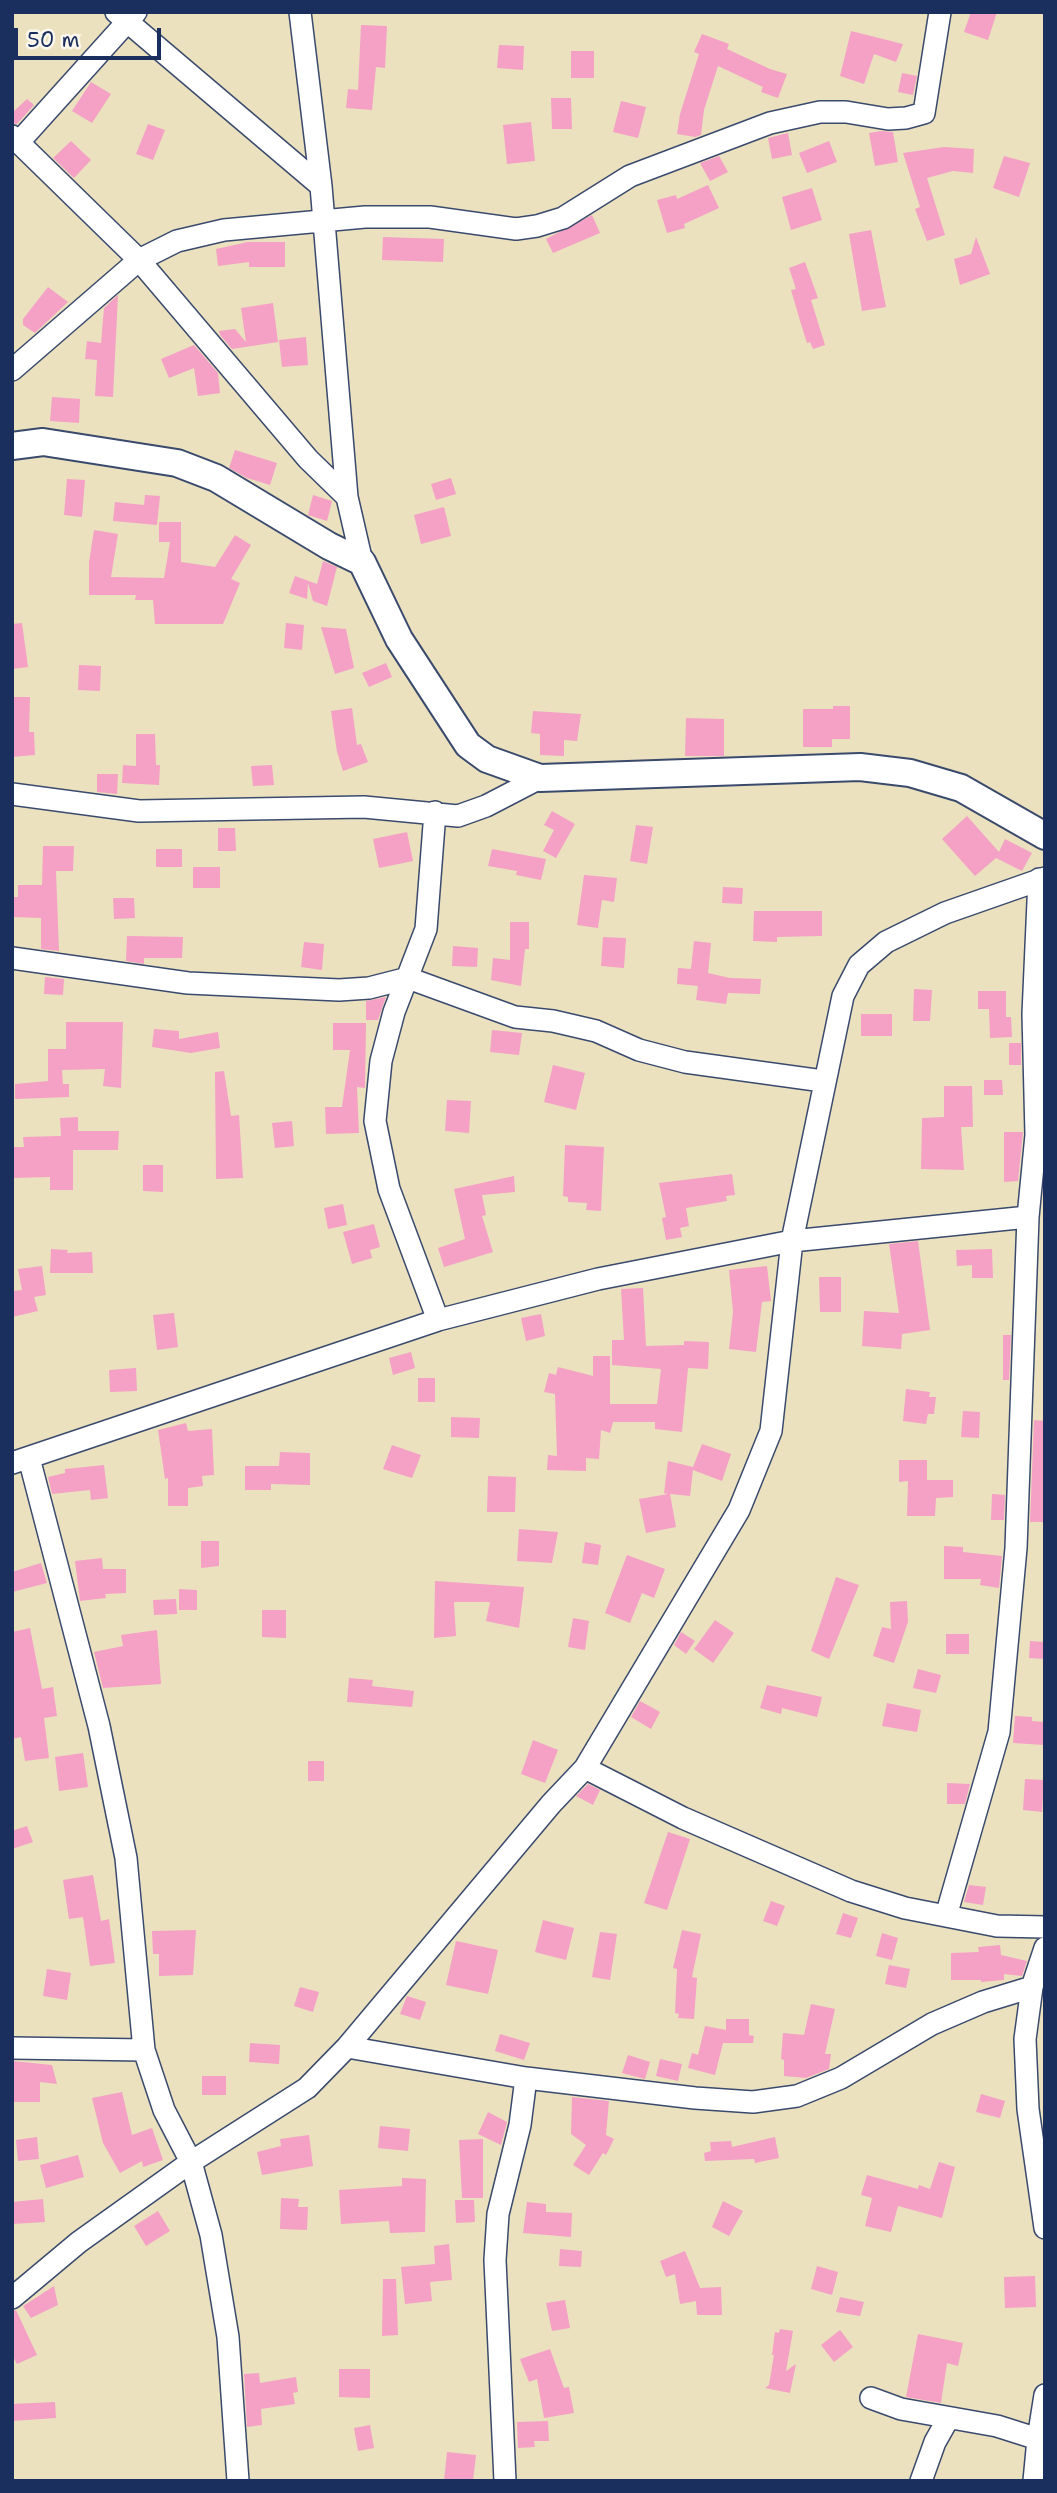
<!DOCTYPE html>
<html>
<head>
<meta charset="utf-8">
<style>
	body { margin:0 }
	#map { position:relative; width:1057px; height:2493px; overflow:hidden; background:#ebe1bf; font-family:"Shantell Sans",sans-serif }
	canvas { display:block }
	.frame { position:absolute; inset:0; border:14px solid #1b2f5e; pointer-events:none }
	.scale { position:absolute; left:14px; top:28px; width:147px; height:32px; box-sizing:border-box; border:4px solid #1b2f5e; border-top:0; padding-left:9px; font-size:21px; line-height:24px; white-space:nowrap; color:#1b2f5e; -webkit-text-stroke:5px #fbf7ec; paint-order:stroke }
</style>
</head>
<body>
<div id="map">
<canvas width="1057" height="2493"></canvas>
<div class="frame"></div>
<div class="scale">50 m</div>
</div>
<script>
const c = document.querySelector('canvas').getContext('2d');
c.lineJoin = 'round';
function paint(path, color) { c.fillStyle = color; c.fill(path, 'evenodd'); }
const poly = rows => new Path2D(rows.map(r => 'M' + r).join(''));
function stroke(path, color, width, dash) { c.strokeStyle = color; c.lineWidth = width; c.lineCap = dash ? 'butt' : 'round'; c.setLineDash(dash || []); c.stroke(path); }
const building = poly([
	[971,12,997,12,988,40,964,32],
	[361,25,387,26,385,68,376,67,372,110,346,108,348,89,358,90],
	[851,31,903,44,896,62,874,54,864,84,840,76],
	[702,34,729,44,727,49,770,69,787,74,778,98,761,92,763,87,718,66,704,110,701,135,695,137,677,134,680,114,699,54,694,52],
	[499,45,524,46,523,70,497,68],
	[571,51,594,51,594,78,571,78],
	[902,73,917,76,913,95,898,92],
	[91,82,111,94,92,123,72,111],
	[551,98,571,98,572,129,552,129],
	[27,99,34,105,17,124,12,123,12,113],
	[621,101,646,107,638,138,613,132],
	[531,122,535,161,507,164,503,125],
	[148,124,165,130,153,160,136,154],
	[881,131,893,132,898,162,875,166,869,133],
	[788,133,792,155,772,159,768,138],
	[71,141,91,160,74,178,53,158],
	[829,141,837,162,807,173,799,153],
	[944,147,974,149,973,173,953,171,927,178,945,235,927,241,915,209,920,207,903,153],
	[719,156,728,172,710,181,700,163],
	[1004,156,1030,163,1019,197,993,188],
	[708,185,719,208,684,224,685,228,667,233,657,200,676,195,677,199],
	[812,188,822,220,791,230,782,197],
	[592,215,600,233,553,253,546,239],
	[871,230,886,307,862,311,849,234],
	[383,237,444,239,443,262,382,260],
	[976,237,990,274,960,285,954,259,971,254],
	[248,242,285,242,285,267,249,267,249,262,218,266,216,249],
	[805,262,818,298,811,300,825,345,813,349,810,342,807,343,801,324,791,290,796,289,789,268],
	[48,287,68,302,35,333,23,325,23,319],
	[118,295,113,397,95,396,97,360,85,359,87,341,101,343,104,308],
	[273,303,278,342,232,349,220,335,219,331,235,329,246,342,241,308],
	[306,337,308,365,282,367,279,340],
	[194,345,218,373,220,393,198,396,194,368,169,378,161,359],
	[52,397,80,399,79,423,50,421],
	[235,450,277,463,270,485,247,478,229,468],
	[451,478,456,494,436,500,431,484],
	[67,479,85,480,82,517,64,515],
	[145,495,160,496,157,525,113,521,115,502,144,505],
	[313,495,332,501,327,521,308,515],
	[444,507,451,536,421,544,414,515],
	[159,522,181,522,181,562,215,567,235,535,251,545,231,579,240,583,223,624,155,624,153,600,135,600,136,595,89,595,89,562,94,530,118,534,111,577,164,578,170,542,159,542],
	[323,561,337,567,327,606,313,601,308,583,307,599,289,593,295,576,317,584],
	[22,623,28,667,12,669,12,624],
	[286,623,304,625,302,650,284,648],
	[321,627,346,629,354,668,335,674],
	[386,663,392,677,369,687,362,673],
	[79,665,101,666,100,691,78,690],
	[12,697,30,697,29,732,34,732,35,755,12,757],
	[833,706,850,706,850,739,832,739,832,747,803,747,803,709,833,709],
	[352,708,357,745,361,744,368,762,343,771,337,752,331,711],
	[533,711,581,714,577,741,564,740,564,756,540,755,540,734,531,733],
	[686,718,724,719,724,756,685,756],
	[136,734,155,734,156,765,160,765,159,785,122,783,123,765,136,766],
	[272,765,274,785,253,786,251,766],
	[97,774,118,774,117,794,97,792],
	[552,811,575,824,556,858,543,851,554,830,544,825],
	[967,816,999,852,1005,839,1032,853,1022,871,996,858,975,876,942,839],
	[636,825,653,827,647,864,630,861],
	[218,828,235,828,236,851,218,851],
	[407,832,413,861,379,868,373,839],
	[43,846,74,846,73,871,56,871,59,951,41,949,41,918,12,917,12,897,18,897,18,885,42,885],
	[156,849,182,849,182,867,156,867],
	[492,849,546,859,541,880,516,875,517,871,488,866],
	[193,867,220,867,220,888,193,888],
	[584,875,617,878,614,902,602,900,598,928,577,925],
	[723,887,743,888,742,904,722,903],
	[113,898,134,898,135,918,114,919],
	[754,911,822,911,822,936,777,937,777,942,753,941],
	[510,922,529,922,529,949,525,949,521,986,491,980,493,958,510,960],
	[127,936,183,937,182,958,144,958,144,964,126,961],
	[603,937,626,938,624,968,601,966],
	[694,941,711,943,708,973,730,978,761,979,760,994,728,993,726,1004,696,1000,698,986,677,984,678,968,691,969],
	[304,942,324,944,322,970,301,967],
	[453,946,478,948,477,967,452,966],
	[45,977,64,979,63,995,44,994],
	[914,989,932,990,930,1021,913,1021],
	[978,991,1006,991,1006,1017,1011,1017,1012,1037,990,1038,989,1009,978,1009],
	[386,997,378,1020,366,1020,366,1001],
	[861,1014,892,1014,892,1036,861,1036],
	[66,1022,123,1022,121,1088,103,1086,105,1069,62,1070,63,1084,69,1084,69,1097,15,1099,15,1084,48,1081,48,1049,66,1049],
	[333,1023,366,1023,365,1088,357,1087,359,1133,326,1134,325,1107,342,1107,350,1050,333,1050],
	[154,1029,179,1031,179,1039,218,1032,220,1048,191,1053,152,1047],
	[492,1030,522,1033,519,1055,490,1052],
	[1009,1043,1021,1043,1021,1065,1009,1065],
	[553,1065,585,1073,576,1110,544,1102],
	[224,1071,231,1116,239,1115,243,1178,216,1179,215,1072],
	[984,1080,1002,1080,1003,1095,984,1095],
	[944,1086,972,1086,973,1127,961,1127,964,1170,921,1169,922,1118,944,1117],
	[447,1100,471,1101,469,1133,445,1131],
	[78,1117,78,1131,119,1131,118,1150,73,1150,73,1190,50,1190,50,1177,12,1178,12,1147,24,1147,23,1137,61,1136,60,1118],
	[292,1121,294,1146,275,1148,272,1123],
	[1004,1132,1023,1132,1018,1181,1004,1182],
	[565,1145,604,1147,601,1211,586,1210,587,1203,568,1202,568,1197,563,1196],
	[143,1165,163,1165,163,1192,143,1191],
	[732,1174,735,1195,726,1196,727,1201,686,1208,689,1226,680,1228,682,1237,666,1240,662,1218,666,1217,659,1183],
	[514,1176,515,1192,482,1195,486,1215,482,1216,493,1252,444,1267,438,1248,465,1239,454,1189],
	[343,1204,347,1225,328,1229,324,1208],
	[374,1224,380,1247,370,1250,372,1258,352,1264,343,1232],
	[918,1241,930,1330,902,1334,901,1349,862,1346,864,1311,899,1313,889,1244],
	[51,1249,68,1250,67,1253,92,1252,93,1273,50,1273],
	[992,1249,993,1278,972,1278,972,1265,957,1266,956,1250],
	[42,1266,46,1295,34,1297,38,1311,12,1317,12,1291,22,1290,18,1269],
	[767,1266,771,1301,762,1302,756,1352,729,1349,733,1312,729,1270],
	[819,1277,841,1277,841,1312,820,1312],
	[643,1288,646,1346,684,1345,684,1341,709,1342,708,1369,688,1368,682,1432,655,1429,655,1422,613,1422,610,1433,601,1430,599,1459,586,1458,586,1471,547,1470,548,1455,557,1456,555,1394,544,1392,549,1373,556,1375,558,1367,593,1376,593,1356,610,1356,610,1404,657,1404,661,1369,612,1365,612,1340,624,1340,621,1289],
	[174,1313,178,1347,157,1350,153,1315],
	[541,1314,545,1336,526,1341,521,1318],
	[1003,1335,1011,1335,1009,1380,1003,1380],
	[411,1352,415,1368,393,1375,389,1358],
	[136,1368,137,1391,110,1392,109,1370],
	[418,1378,435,1378,435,1402,418,1402],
	[906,1389,930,1392,929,1397,936,1397,934,1414,928,1414,926,1424,903,1421],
	[963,1411,980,1412,979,1438,961,1437],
	[451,1417,480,1418,479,1438,451,1437],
	[1034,1420,1045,1421,1045,1522,1030,1522],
	[186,1423,188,1431,212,1429,214,1475,202,1476,203,1486,188,1488,188,1506,168,1506,168,1478,165,1479,158,1430],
	[702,1444,731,1454,722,1481,693,1470,690,1496,670,1494,676,1527,646,1533,639,1499,668,1494,664,1493,668,1461,693,1467],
	[392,1445,421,1455,412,1478,383,1469],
	[280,1452,310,1453,310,1485,271,1484,271,1490,245,1490,245,1466,279,1466],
	[899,1460,927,1460,927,1480,953,1480,953,1497,936,1498,935,1516,907,1516,908,1481,899,1482],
	[104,1465,108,1498,91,1500,90,1490,52,1494,48,1477,65,1473,65,1469],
	[488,1476,516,1477,515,1512,487,1512],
	[992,1494,1005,1495,1004,1520,991,1520],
	[519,1529,558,1532,552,1563,517,1561],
	[201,1541,219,1541,219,1566,201,1568],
	[585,1542,601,1545,598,1565,582,1563],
	[944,1546,963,1547,963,1552,1002,1556,999,1588,980,1585,981,1579,944,1579],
	[627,1555,665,1569,654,1598,642,1593,630,1623,605,1613],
	[102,1558,103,1569,126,1569,126,1593,105,1594,106,1598,80,1601,75,1561],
	[41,1563,47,1583,12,1592,12,1572],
	[836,1577,859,1585,829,1659,811,1651],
	[435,1581,524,1587,519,1628,486,1621,490,1602,454,1602,456,1636,434,1638],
	[179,1589,197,1590,197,1610,179,1610],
	[176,1599,177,1614,154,1615,153,1600],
	[907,1601,908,1622,894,1663,873,1656,882,1627,891,1629,890,1602],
	[262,1610,286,1610,286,1638,262,1637],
	[573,1618,589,1621,585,1650,568,1647],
	[715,1620,734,1633,713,1663,694,1649],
	[30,1628,42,1689,53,1687,57,1716,44,1718,49,1758,25,1761,21,1737,12,1739,12,1632],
	[157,1630,161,1684,103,1688,94,1652,123,1646,121,1635],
	[681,1632,695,1641,686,1654,674,1645],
	[946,1634,969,1634,969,1654,946,1654],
	[1030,1641,1045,1642,1045,1659,1029,1658],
	[918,1669,941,1675,936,1693,913,1688],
	[349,1678,373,1680,372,1686,414,1691,412,1707,347,1702],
	[767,1685,822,1697,817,1717,782,1708,781,1714,760,1708],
	[640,1701,660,1712,651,1729,631,1717],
	[887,1703,921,1710,917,1732,882,1726],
	[1015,1716,1032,1717,1032,1721,1045,1722,1044,1745,1013,1743],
	[533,1740,558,1750,545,1783,521,1774],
	[83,1753,88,1787,59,1791,55,1757],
	[308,1761,324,1761,324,1781,308,1781],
	[1025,1779,1044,1780,1042,1812,1023,1810],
	[947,1783,970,1784,965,1804,947,1804],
	[588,1784,600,1790,593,1805,576,1796],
	[27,1826,33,1842,12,1849,12,1831],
	[668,1832,690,1839,667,1910,644,1903],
	[93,1875,101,1921,109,1919,115,1963,90,1966,83,1917,69,1919,63,1880],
	[969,1885,986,1887,983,1905,964,1902],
	[771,1901,785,1906,777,1926,763,1921],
	[843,1913,858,1918,851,1938,836,1934],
	[543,1920,574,1928,566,1960,535,1952],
	[196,1930,193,1975,159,1976,159,1954,153,1954,152,1931],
	[682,1930,701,1934,692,1977,697,1978,694,2019,678,2018,679,2014,675,2013,677,1969,673,1968],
	[600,1932,617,1934,610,1980,592,1977],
	[882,1933,898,1938,892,1960,876,1956],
	[456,1941,498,1950,488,1994,446,1985],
	[1000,1945,1001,1955,1027,1961,1022,1976,1004,1974,1004,1980,981,1982,981,1980,951,1980,951,1953,979,1952,978,1947],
	[889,1965,910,1969,906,1988,885,1984],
	[47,1969,71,1973,67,2000,43,1996],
	[300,1987,319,1992,313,2012,294,2006],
	[407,1996,426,2002,420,2020,400,2014],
	[811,2004,835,2009,825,2054,831,2054,829,2069,806,2078,784,2076,784,2060,781,2059,783,2033,804,2035],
	[726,2019,749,2019,749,2035,754,2036,753,2043,723,2043,715,2075,688,2068,692,2053,698,2055,705,2026,726,2030],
	[500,2034,530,2043,524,2060,495,2051],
	[250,2043,280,2045,279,2064,249,2062],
	[628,2055,650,2062,645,2079,622,2073],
	[660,2059,682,2064,678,2081,656,2076],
	[13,2061,52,2065,57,2084,40,2082,40,2102,13,2102],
	[202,2076,226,2076,226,2095,202,2095],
	[122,2092,132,2135,152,2128,163,2160,143,2167,142,2161,120,2173,103,2143,92,2098],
	[981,2094,1005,2101,1000,2118,976,2112],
	[572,2097,609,2101,606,2135,614,2139,606,2155,603,2153,589,2175,573,2165,586,2145,571,2134],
	[488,2112,507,2122,501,2145,478,2134],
	[380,2126,410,2129,408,2151,378,2148],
	[309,2135,313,2166,262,2175,257,2152,281,2146,280,2139],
	[37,2137,39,2159,18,2161,16,2140],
	[775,2137,779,2158,755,2163,754,2159,705,2161,704,2153,711,2151,710,2142,731,2141,732,2147],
	[483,2139,483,2198,462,2198,459,2140],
	[78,2155,84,2177,46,2188,40,2165],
	[939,2162,955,2167,942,2218,898,2206,891,2232,865,2226,872,2198,861,2195,867,2175,918,2189,919,2185,930,2189],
	[402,2178,426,2179,425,2232,390,2233,389,2221,341,2224,339,2190,402,2186],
	[281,2198,299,2199,298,2207,308,2207,307,2230,280,2229],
	[43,2199,45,2222,12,2224,12,2202],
	[455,2200,474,2200,475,2222,456,2223],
	[723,2201,743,2211,729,2236,712,2227],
	[527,2202,546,2204,546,2212,572,2213,571,2237,523,2233],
	[158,2211,170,2231,146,2246,134,2226],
	[449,2244,452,2280,430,2282,432,2301,405,2304,401,2267,435,2264,434,2246],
	[560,2249,582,2251,581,2267,559,2266],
	[685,2251,700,2288,721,2287,722,2315,697,2315,696,2301,680,2304,675,2274,666,2277,660,2261],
	[817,2266,838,2272,832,2295,811,2289],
	[1035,2276,1036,2307,1005,2308,1004,2277],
	[383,2279,396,2279,398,2335,382,2336],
	[54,2286,58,2305,31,2318,23,2306],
	[840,2297,864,2302,860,2316,836,2312],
	[565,2300,570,2328,552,2331,546,2303],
	[16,2310,37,2355,17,2364,12,2355,12,2311],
	[780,2329,793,2331,786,2371,796,2364,790,2393,765,2388,769,2385,774,2355,772,2355,775,2332,779,2333],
	[840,2330,853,2347,834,2362,821,2345],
	[918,2334,963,2343,958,2366,947,2363,941,2403,906,2397],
	[550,2349,564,2388,569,2387,574,2413,544,2418,537,2379,529,2382,520,2359],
	[339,2369,370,2369,370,2398,339,2397],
	[259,2373,260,2383,296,2377,298,2392,293,2393,295,2404,261,2409,262,2425,247,2427,244,2374],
	[55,2402,56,2418,12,2421,12,2404],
	[548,2421,549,2441,534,2441,535,2447,518,2448,517,2422],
	[370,2425,374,2448,358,2451,354,2428],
	[447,2452,476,2455,473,2481,444,2481]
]);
const minor = poly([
	[116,12,321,186],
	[300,12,321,186,347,497,362,562],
	[12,136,139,260,308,459,347,497],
	[18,143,136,12],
	[12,370,139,260,177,241,224,230,365,217,430,217,516,229,537,226,563,218,630,176,770,123,820,112,846,112,888,119,906,118,924,113,940,12],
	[12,794,139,811,364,807,458,816,486,806,540,778],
	[435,812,426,929,394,1012,381,1061,375,1121,389,1189,438,1320],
	[12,958,188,983,339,990,369,988,408,978,515,1017,553,1021,596,1031,639,1050,685,1062,823,1081],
	[29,1458,99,1726,126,1858,144,2050,164,2110,191,2162,211,2235,228,2337,238,2481],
	[12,1463,438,1320,598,1279,792,1241,1028,1217],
	[585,1768,683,1818,851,1891,905,1908,997,1926,1045,1927],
	[946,1916,999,1732,1016,1548,1028,1217,1036,1135,1033,1014,1039,879],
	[1032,1987,1025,2039,1028,2109,1045,2228],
	[347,2047,526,2078,695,2098,753,2102,797,2096,841,2078,932,2024,983,2002,1032,1987,1045,1948],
	[12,2048,144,2050],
	[12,2298,79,2242,191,2162,307,2088,347,2047,551,1804,585,1768,739,1510,771,1431,792,1241,843,996,859,965,886,942,945,913,1045,878],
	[871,2398,901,2409,997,2426,1038,2439,1034,2481],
	[1038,2439,1045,2395],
	[505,2481,495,2260,498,2214,520,2125,526,2078],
	[921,2481,935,2442,948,2419]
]);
const tertiary = poly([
	[12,446,43,442,177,463,216,478,329,546,362,562,399,639,468,745,487,759,540,778,860,767,910,773,961,788,1045,836]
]);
paint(building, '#f4a1c5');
stroke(minor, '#3a4a6d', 24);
stroke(tertiary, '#3a4a6d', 30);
stroke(minor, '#fff', 21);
stroke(tertiary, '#fff', 26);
</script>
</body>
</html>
